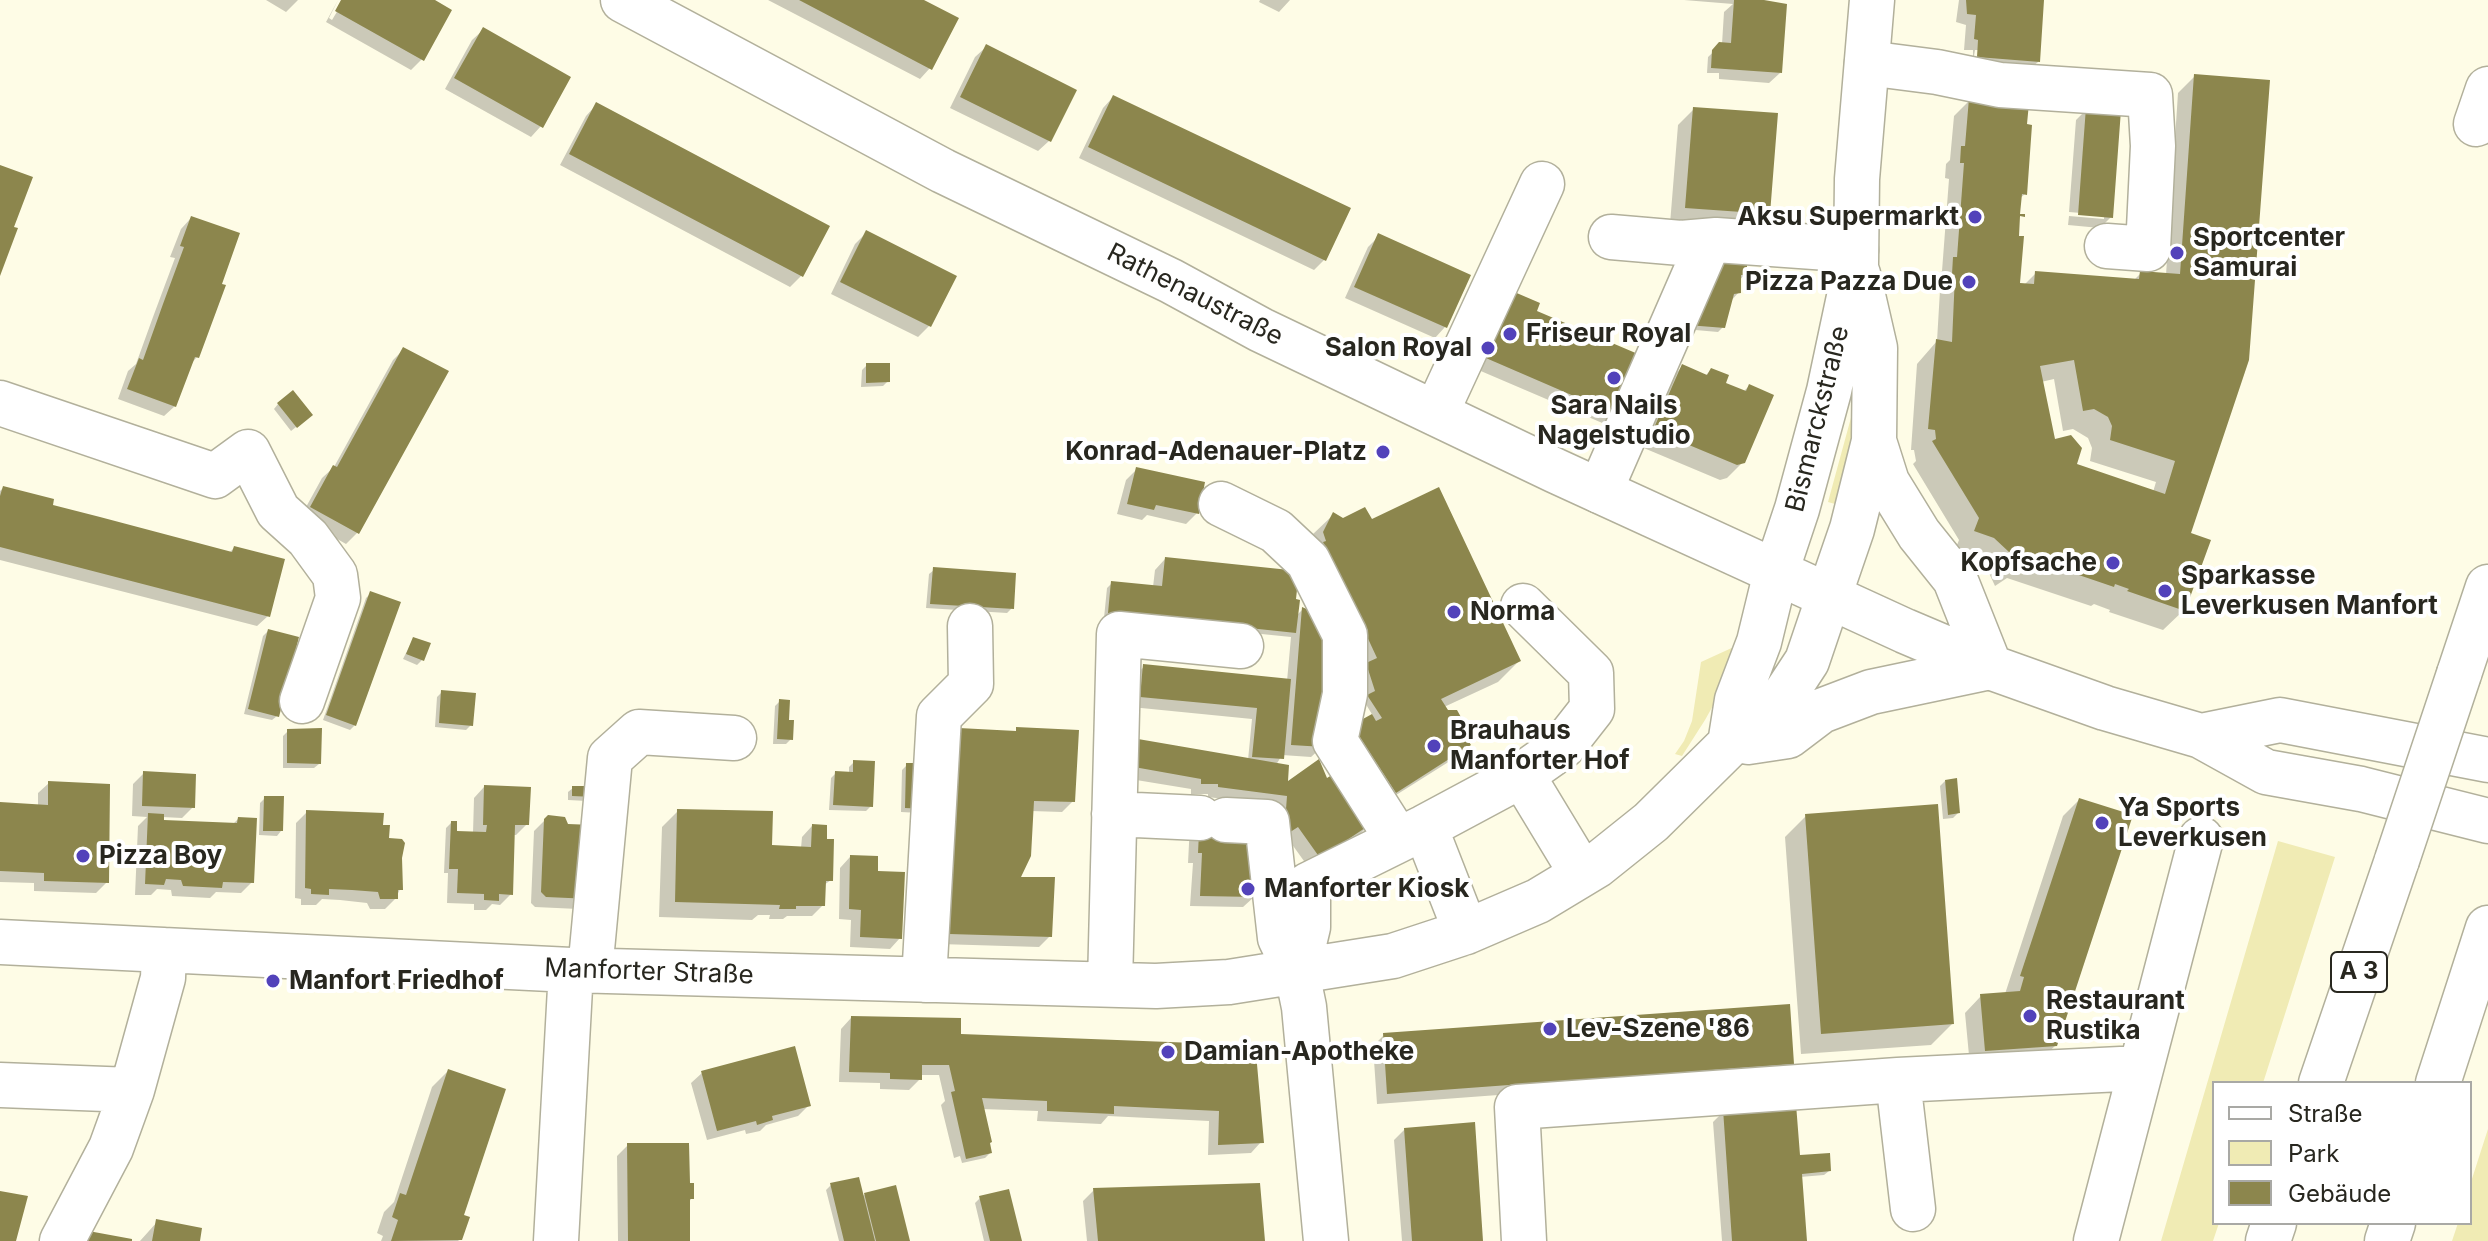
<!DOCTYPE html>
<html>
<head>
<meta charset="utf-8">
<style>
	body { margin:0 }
	#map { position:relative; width:2488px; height:1241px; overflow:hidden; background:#fefce6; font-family:Inter,sans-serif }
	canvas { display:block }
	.legend { position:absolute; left:2212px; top:1081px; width:260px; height:144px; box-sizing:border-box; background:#fff; border:2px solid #a9a9a5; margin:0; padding:10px 14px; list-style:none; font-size:24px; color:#28271f }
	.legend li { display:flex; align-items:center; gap:16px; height:40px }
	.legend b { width:40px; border:2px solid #a9a9a5 }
</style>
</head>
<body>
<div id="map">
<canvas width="2488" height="1241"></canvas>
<ul class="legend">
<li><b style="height:10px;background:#fff"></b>Straße</li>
<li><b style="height:22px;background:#f0ebb4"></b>Park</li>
<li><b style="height:22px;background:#8c864d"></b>Gebäude</li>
</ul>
</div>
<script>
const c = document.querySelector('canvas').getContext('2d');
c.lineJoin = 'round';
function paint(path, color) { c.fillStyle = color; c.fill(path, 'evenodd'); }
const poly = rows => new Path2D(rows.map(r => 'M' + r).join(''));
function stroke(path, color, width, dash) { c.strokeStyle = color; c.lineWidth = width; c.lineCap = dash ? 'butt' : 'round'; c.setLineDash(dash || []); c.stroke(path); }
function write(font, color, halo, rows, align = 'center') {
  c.font = font + ' Inter,sans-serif'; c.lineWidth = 8; c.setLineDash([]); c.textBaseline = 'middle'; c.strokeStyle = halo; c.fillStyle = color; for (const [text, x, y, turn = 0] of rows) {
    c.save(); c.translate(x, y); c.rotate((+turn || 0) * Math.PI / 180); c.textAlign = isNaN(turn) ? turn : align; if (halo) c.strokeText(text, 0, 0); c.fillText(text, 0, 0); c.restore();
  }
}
const green = poly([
	[1857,411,1842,506,1828,502,1852,414],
	[1736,646,1724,686,1705,720,1682,756,1675,754,1684,741,1692,721,1701,662],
	[2278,841,2335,857,2263,1083,2214,1083,2214,1223,2219,1223,2213,1241,2161,1241],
	[2488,1129,2488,1241,2452,1241,2458,1223,2470,1223,2470,1185]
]);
const shadow = poly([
	[266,0,298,0,286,12],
	[338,0,329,18,332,20,344,0,430,0,422,59,411,70,326,22],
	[768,0,920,0,930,68,920,79],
	[1260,0,1290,0,1279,12,1259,2],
	[1684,0,1762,0,1780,73,1769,83,1719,79,1719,73,1707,73,1708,57,1722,44,1724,12,1733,4],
	[1959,0,2042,0,2038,62,2033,66,1979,62,1979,50,1975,50,1973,62,1973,50,1964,50,1966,25,1956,22],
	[483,30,541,126,531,137,445,89,472,40],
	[986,47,1049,141,1038,151,950,108,975,57],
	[2195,76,2188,534,2184,610,2163,630,2109,612,2110,610,2094,604,2091,606,2007,578,1995,586,1989,573,1973,558,1954,552,1959,540,1913,464,1916,461,1914,450,1911,450,1917,364,1937,341,1940,290,1936,290,1937,276,1942,271,1949,179,1945,178,1946,164,1950,160,1954,116,1970,100,2025,194,2019,199,2018,285,2024,285,2036,273,2134,280,2141,273,2166,275,2178,93],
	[2054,379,2063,431,2073,429,2088,438,2092,448,2090,461,2156,482,2153,492,2074,466,2054,441,2041,382],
	[1113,97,1325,259,1314,270,1079,158,1103,108],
	[596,105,827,227,801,276,790,287,560,165,586,116],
	[1694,109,1768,213,1752,229,1670,224,1678,125],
	[2087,109,2111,217,2100,228,2068,225,2069,216,2104,219,2104,215,2069,212,2076,120],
	[191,218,197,357,190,365,175,406,164,416,118,399,128,371,136,364,153,317,175,258,170,257,181,229],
	[866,233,954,277,929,326,918,337,831,294,855,244],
	[1379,236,1445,327,1435,338,1345,298,1368,247],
	[1703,266,1745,274,1739,281,1739,292,1730,302,1723,327,1718,332,1684,329],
	[1534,312,1650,361,1614,428,1462,363],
	[404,349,446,372,357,533,346,544,300,518,322,478,334,467,393,360],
	[867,365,888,381,883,386,861,387,862,370],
	[1682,367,1705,376,1711,370,1723,384,1743,392,1749,386,1743,462,1727,478,1720,480,1639,446,1666,383],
	[278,404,306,419,291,431,274,409],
	[1137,469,1197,513,1186,524,1147,515,1142,520,1117,514,1126,480],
	[3,488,50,506,229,553,234,548,268,616,257,626,0,560,0,491],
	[1333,515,1343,520,1371,521,1519,661,1498,682,1444,707,1468,745,1458,756,1385,802,1353,727,1373,716,1364,701,1367,698,1330,622,1322,747,1311,757,1282,755,1276,765,1285,785,1326,781,1372,822,1361,833,1309,868,1286,836,1277,806,1208,797,1208,794,1191,794,1191,789,1124,778,1128,752,1248,760,1252,719,1131,707,1133,677,1144,667,1287,681,1291,637,1104,618,1107,588,1112,583,1153,587,1155,570,1165,559,1294,598,1296,616,1303,609,1330,621,1312,535],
	[934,570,1012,608,1007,613,926,608,929,574],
	[371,593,355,725,350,730,323,720,366,598],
	[268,631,277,716,272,720,244,714,263,636],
	[413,639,422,660,417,665,403,659],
	[442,692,471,725,466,730,435,727,437,697],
	[780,701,791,739,786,744,773,744,775,706],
	[1017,729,1073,801,1062,812,1031,811,1018,879,1050,936,1039,947,939,944,942,880],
	[288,731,319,764,314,768,283,768,283,736],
	[854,762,871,806,866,811,829,810,831,778,836,773,849,774,849,767],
	[907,765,919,813,901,812,902,770],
	[144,773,193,807,182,818,162,817,162,822,232,825,238,819,252,882,241,893,216,892,210,898,172,896,171,890,157,889,151,895,135,895,138,826,147,817,132,816,133,784],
	[1945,781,1958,813,1953,818,1943,819,1940,786],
	[49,783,107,882,96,893,34,891,34,883,0,882,0,804,38,806,38,793],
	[484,787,527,824,516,835,513,835,511,894,500,905,492,904,486,910,474,910,474,904,447,903,448,873,444,873,446,828,451,823,455,833,473,833,474,798],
	[573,788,592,788,587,801,568,800,568,792],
	[265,798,281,831,277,836,259,835,260,803],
	[2079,800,2056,1045,2039,1061,1970,1066,1965,1013,1981,996,2005,994,2063,816],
	[678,811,770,847,801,848,802,837,812,826,831,880,824,885,823,905,812,916,787,916,783,919,769,919,770,915,758,915,752,920,659,917,662,827],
	[307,812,381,826,387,840,400,889,396,898,385,909,370,909,367,903,340,900,322,899,316,905,301,905,301,899,295,898,296,823],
	[1806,816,1952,1024,1931,1045,1801,1054,1785,837],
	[548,817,564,818,578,909,535,907,531,903,534,831],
	[1190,824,1254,897,1243,907,1190,906,1193,863,1188,863],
	[850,857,900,938,890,949,850,947,851,920,839,919,840,868],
	[851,1018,959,1039,1246,1046,1261,1142,1251,1153,1208,1155,1209,1121,1108,1116,1101,1124,1037,1121,1038,1111,982,1109,990,1153,985,1158,962,1163,960,1156,954,1158,941,1105,945,1101,939,1075,920,1075,920,1079,909,1090,880,1089,880,1083,839,1082,841,1029],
	[1384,1035,1792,1063,1781,1074,1377,1104,1373,1046],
	[448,1071,462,1216,461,1238,458,1241,381,1241,383,1236,377,1233,384,1212,394,1202,432,1087],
	[702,1073,808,1106,798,1116,766,1125,760,1131,746,1134,745,1130,707,1140,691,1083],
	[1724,1111,1799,1160,1829,1171,1824,1175,1800,1177,1805,1241,1722,1241,1713,1122],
	[1405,1129,1481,1241,1402,1241,1394,1140],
	[628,1145,688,1184,692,1198,688,1203,688,1241,618,1241,617,1156],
	[831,1185,861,1196,894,1188,908,1241,839,1241,826,1190],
	[1094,1190,1263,1241,1087,1241,1083,1201],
	[980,1198,1020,1241,984,1241,975,1203],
	[157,1222,197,1241,140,1241]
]);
const building = poly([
	[341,0,435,0,452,10,424,61,335,11],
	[799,0,924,0,959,18,932,70],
	[1734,0,1764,0,1787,4,1782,73,1711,68,1712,50,1719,42,1731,43],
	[1966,0,2044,0,2040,62,1977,57,1978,40,1974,39,1976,15,1967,14],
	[483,27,571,77,543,128,454,78],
	[986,44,1077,90,1051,142,960,97],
	[2194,74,2270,80,2249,360,2191,533,2211,540,2185,611,2127,591,2129,589,2115,584,2114,587,2029,558,2016,567,2009,552,1994,538,1974,531,1979,518,1932,441,1936,439,1935,430,1928,429,1936,339,1952,342,1955,275,1952,274,1953,257,1957,257,1964,163,1960,163,1961,146,1965,146,1969,98,2029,103,2027,124,2032,125,2027,195,2022,194,2020,214,2025,214,2025,217,2020,216,2019,236,2024,236,2020,283,2034,284,2035,271,2139,279,2140,271,2180,274],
	[2074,360,2083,411,2094,409,2108,417,2112,426,2110,440,2175,461,2165,494,2077,464,2082,448,2071,435,2055,439,2040,366],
	[1113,95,1351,208,1326,261,1088,147],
	[596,102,830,226,803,277,569,154],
	[1693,107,1778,113,1770,214,1685,208],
	[2086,107,2121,110,2113,218,2078,215],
	[0,165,33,177,14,227,18,228,0,276],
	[191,216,240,233,222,284,226,285,199,358,195,357,176,407,127,389,139,358,143,360,163,304,184,247,180,246],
	[866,230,957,276,931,327,840,282],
	[1378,233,1471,275,1447,328,1354,287],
	[1713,253,1747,255,1747,275,1741,275,1741,293,1734,294,1725,328,1687,325],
	[1512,291,1540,303,1537,311,1652,360,1627,419,1472,352],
	[403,347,449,371,359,534,310,507,333,465,337,467],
	[866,363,890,363,890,382,866,383],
	[1682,364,1707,375,1711,368,1729,375,1726,383,1746,391,1749,384,1774,395,1745,463,1737,465,1653,430],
	[293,390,313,415,297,428,277,403],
	[1136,467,1205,482,1199,514,1156,505,1154,510,1127,504],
	[3,486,54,499,53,505,100,517,232,552,234,546,285,559,270,617,0,547,0,496],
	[1439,487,1521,661,1441,699,1448,710,1457,710,1462,719,1459,726,1471,745,1396,793,1352,725,1372,714,1376,721,1382,718,1367,695,1375,691,1366,663,1377,658,1323,542,1326,541,1323,532,1333,512,1343,518,1365,507,1372,519],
	[1165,557,1299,571,1296,599,1300,600,1296,633,1108,613,1111,581,1162,586],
	[933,567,1016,573,1014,609,930,604],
	[370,591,401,602,356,726,326,715],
	[1302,607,1332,620,1324,747,1291,745],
	[268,629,299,637,279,717,248,709],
	[413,637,431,643,424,661,406,654],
	[1143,664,1291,679,1284,759,1252,757,1257,708,1140,697],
	[441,690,476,693,473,726,439,723],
	[779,699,790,700,789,720,794,720,793,740,777,739],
	[1016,727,1079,730,1075,802,1034,801,1031,856,1021,877,1055,877,1052,937,949,934,959,728,1016,731],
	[322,728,321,764,287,763,287,729],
	[1138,739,1289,765,1288,781,1319,759,1327,778,1340,770,1374,822,1320,858,1298,827,1284,836,1287,796,1218,787,1218,784,1201,784,1201,779,1134,767],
	[853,760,875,761,873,807,833,805,835,771,853,772],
	[906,763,928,763,926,809,905,808],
	[143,771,196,774,195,808,142,806],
	[1957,778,1960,813,1948,815,1945,780],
	[48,781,110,784,109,883,44,881,44,873,0,871,0,802,48,805],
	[484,785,531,787,529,825,515,825,513,895,499,894,499,901,484,900,484,894,457,893,458,869,449,869,451,821,457,821,457,831,486,832,487,825,483,825],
	[572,786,595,786,594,797,572,796],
	[264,796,284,796,283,831,263,831],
	[2079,798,2133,815,2057,1046,1985,1051,1980,994,2020,991,2024,977,2020,976],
	[1938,804,1954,1024,1821,1034,1805,814],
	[677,809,773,811,772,845,811,847,812,824,827,825,827,839,834,839,833,881,826,881,825,906,796,906,796,909,779,909,780,905,675,902],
	[306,810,384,813,383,825,390,825,389,838,402,839,405,843,402,858,403,890,398,890,398,899,380,899,378,892,352,890,329,889,329,895,311,894,311,889,305,888],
	[1200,811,1258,840,1256,897,1200,896,1202,853,1198,853],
	[148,813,164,814,164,820,237,823,238,817,257,818,254,883,223,882,222,888,183,886,181,880,166,879,164,885,145,884],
	[548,815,565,817,568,824,593,825,591,899,546,897,541,892,544,819],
	[850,855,878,856,878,871,905,872,902,939,860,937,861,910,849,909],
	[1790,1004,1794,1064,1387,1094,1383,1033],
	[851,1016,961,1018,961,1034,1247,1045,1256,1053,1264,1143,1218,1145,1219,1111,1114,1106,1114,1114,1047,1111,1047,1101,982,1098,992,1142,990,1143,992,1153,966,1159,951,1092,955,1091,949,1065,922,1065,922,1080,890,1079,890,1073,849,1072],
	[795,1046,811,1106,772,1116,773,1120,757,1125,756,1121,717,1131,701,1071],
	[448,1069,506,1089,464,1215,470,1217,462,1240,391,1241,398,1220,392,1217,400,1193,406,1195],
	[1796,1104,1800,1155,1830,1153,1831,1171,1802,1174,1807,1241,1732,1241,1723,1109],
	[1475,1122,1483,1241,1412,1241,1404,1128],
	[627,1143,689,1143,690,1183,694,1183,694,1199,690,1199,690,1241,628,1241],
	[859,1177,875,1241,844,1241,830,1183],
	[1260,1183,1265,1241,1098,1241,1093,1188],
	[896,1185,910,1241,876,1241,864,1193],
	[1009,1189,1022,1241,990,1241,979,1196],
	[0,1191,28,1196,16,1241,0,1241],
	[156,1219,202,1228,200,1241,152,1241],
	[83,1230,132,1239,132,1241,81,1241]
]);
const minor = poly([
	[1867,63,1937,72,2000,85,2150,95,2153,146,2148,249,2107,246],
	[2476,124,2488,89],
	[1611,237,1681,243,1716,240,1856,250],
	[0,403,215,476,248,452,278,511,308,538,335,575,338,598,302,701],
	[1436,413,1542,184],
	[1600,491,1709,241],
	[1221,504,1276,531,1308,561,1345,635,1345,694,1335,741,1398,840],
	[1748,742,1788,736,1821,711,1871,692,1990,667],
	[1730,744,1737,700,1759,642,1776,572],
	[1522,775,1563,746,1592,709,1591,673,1523,606],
	[1114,814,1200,818],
	[1226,820,1267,822,1280,938,1297,973,1304,1007,1326,1241],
	[1466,932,1425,827,1522,775,1582,874],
	[0,942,571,970,1156,986,1229,982,1393,956,1466,932,1538,901,1596,866,1651,822,1730,744,1763,728,1807,661,1829,596],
	[590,971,610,758,639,732,734,738],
	[1297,973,1308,927,1308,885,1423,828],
	[924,980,939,716,971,684,970,626],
	[1110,984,1119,634,1241,646],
	[1898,1080,1913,1209],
	[0,1085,132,1090,163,978,164,950],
	[62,1241,111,1148,132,1090],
	[556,1241,571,970],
	[1524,1241,1517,1107,1898,1080,2141,1068],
	[2096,1241,2201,839]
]);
const major = poly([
	[623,0,943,171,1171,281,1261,330,1556,471,1905,631,1990,667,2105,708,2201,736,2266,772,2361,789,2488,821],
	[1874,441,1887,482,1919,534,1955,579,1990,667],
	[1776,572,1797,509,1829,391,1856,264,1857,179,1872,0],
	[1829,596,1852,529,1874,441,1875,348,1858,274],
	[2201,736,2280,720,2488,760]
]);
const highway = poly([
	[2459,674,2488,587],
	[2321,1083,2397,860],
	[2438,1083,2488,928],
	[2268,1241,2274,1223],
	[2387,1241,2393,1223]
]);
const highwayBridge = poly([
	[2397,860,2459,674]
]);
const markers = [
	[1975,217,8,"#5242ba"],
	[2177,253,8,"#5242ba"],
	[1969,282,8,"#5242ba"],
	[1510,334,8,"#5242ba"],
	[1488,348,8,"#5242ba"],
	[1614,378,8,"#5242ba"],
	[1383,452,8,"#5242ba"],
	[2113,563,8,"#5242ba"],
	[2165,591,8,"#5242ba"],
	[1454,612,8,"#5242ba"],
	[1434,746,8,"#5242ba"],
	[2102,823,8,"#5242ba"],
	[83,856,8,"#5242ba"],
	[1248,889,8,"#5242ba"],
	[273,981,8,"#5242ba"],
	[2030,1016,8,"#5242ba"],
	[1550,1029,8,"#5242ba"],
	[1168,1052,8,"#5242ba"]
];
const shields = [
	[2359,972,56]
];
const shieldNames = [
	["A 3",2359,972]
];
const poiNames = [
	["Aksu Supermarkt",1959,217,"right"],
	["Sportcenter",2193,238],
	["Samurai",2193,268],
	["Pizza Pazza Due",1953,282,"right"],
	["Friseur Royal",1526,334],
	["Salon Royal",1472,348,"right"],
	["Sara Nails",1614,406,"center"],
	["Nagelstudio",1614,436,"center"],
	["Konrad-Adenauer-Platz",1367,452,"right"],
	["Kopfsache",2097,563,"right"],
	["Sparkasse",2181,576],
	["Leverkusen Manfort",2181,606],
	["Norma",1470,612],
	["Brauhaus",1450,731],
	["Manforter Hof",1450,761],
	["Ya Sports",2118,808],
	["Leverkusen",2118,838],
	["Pizza Boy",99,856],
	["Manforter Kiosk",1264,889],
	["Manfort Friedhof",289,981],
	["Restaurant",2046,1001],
	["Rustika",2046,1031],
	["Lev-Szene '86",1566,1029],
	["Damian-Apotheke",1184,1052]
];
const streetNames = [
	["Rathenaustraße",1195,295,27],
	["Bismarckstraße",1818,419,-76],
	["Manforter Straße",649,972,2]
];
paint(green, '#f0ebb4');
paint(shadow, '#0003');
paint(building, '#8c864d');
stroke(minor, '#b2b09b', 47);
stroke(major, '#b2b09b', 47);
stroke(highway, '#b2b09b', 47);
stroke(minor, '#fff', 44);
stroke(major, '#fff', 44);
stroke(highway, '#fff', 44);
stroke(highwayBridge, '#b2b09b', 47, []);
stroke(highwayBridge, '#fff', 44);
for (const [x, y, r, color] of markers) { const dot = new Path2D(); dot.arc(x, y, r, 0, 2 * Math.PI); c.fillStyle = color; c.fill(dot); stroke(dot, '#fff', 3); }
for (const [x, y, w] of shields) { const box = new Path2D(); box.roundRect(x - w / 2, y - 20, w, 40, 6); c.fillStyle = '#fff'; c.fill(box); stroke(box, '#28271f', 2); }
write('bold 24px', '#28271f', null, shieldNames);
write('bold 26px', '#28271f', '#fff', poiNames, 'left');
write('26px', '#28271f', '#fff', streetNames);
</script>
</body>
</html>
